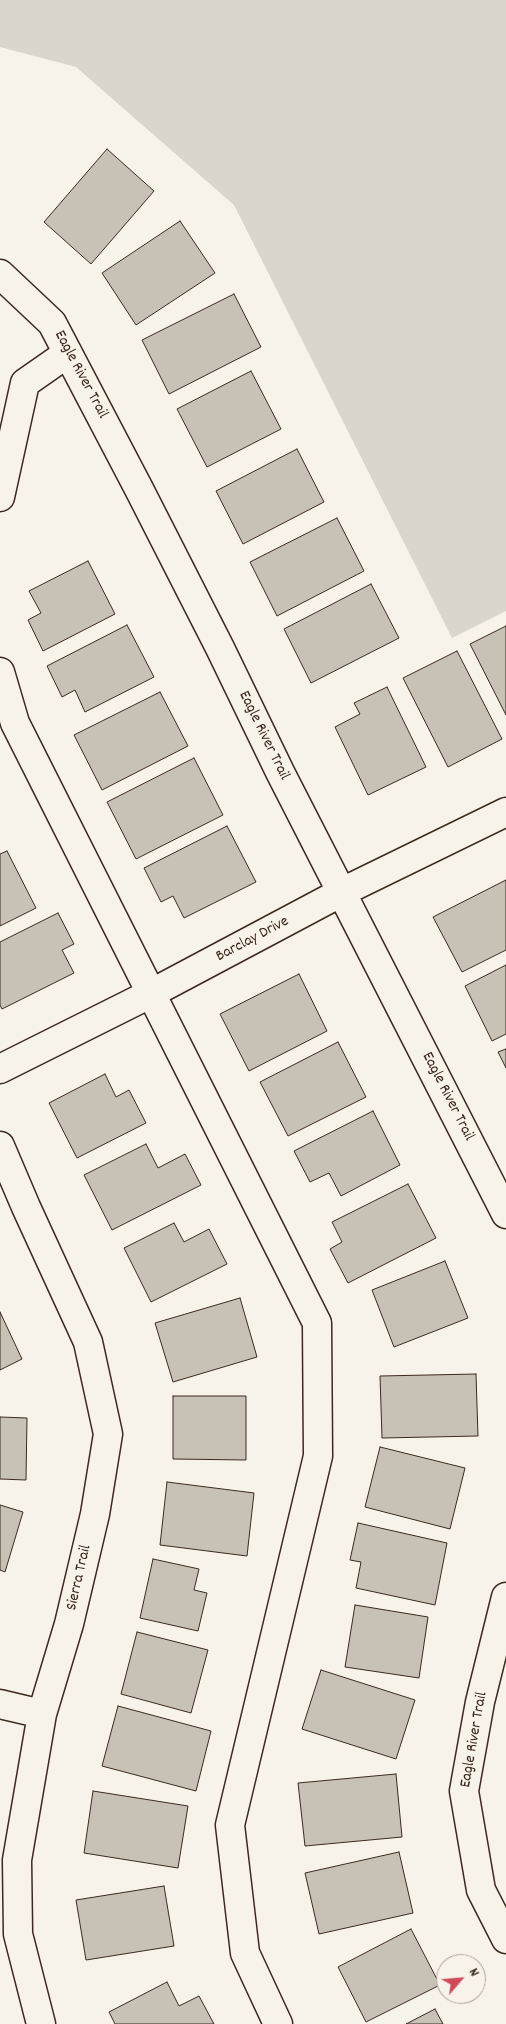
<!DOCTYPE html>
<html>
<head>
<meta charset="utf-8">
<style>
	body { margin:0 }
	#map { position:relative; width:506px; height:2024px; overflow:hidden; background:#f7f3e8; font-family:Dekko,sans-serif }
	canvas { display:block }
	.north { position:absolute; left:436px; top:1954px; width:50px; height:50px; box-sizing:border-box; background:#f7f3e8; border:1px solid #aca397; border-radius:50%; rotate:63deg; font-size:14px; font-weight:700; line-height:20px; text-align:center; color:#3b2a1e }
	.north::after { content:''; display:block; margin:auto; width:18px; height:22px; background:#d1495b; clip-path:polygon(50% 0,100% 100%,50% 72%,0 100%) }
</style>
</head>
<body>
<div id="map">
<canvas width="506" height="2024"></canvas>
<div class="north">N</div>
</div>
<script>
const c = document.querySelector('canvas').getContext('2d');
c.lineJoin = 'round';
function paint(path, color) { c.fillStyle = color; c.fill(path, 'evenodd'); }
const poly = rows => new Path2D(rows.map(r => 'M' + r).join(''));
function stroke(path, color, width, dash) { c.strokeStyle = color; c.lineWidth = width; c.lineCap = dash ? 'butt' : 'round'; c.setLineDash(dash || []); c.stroke(path); }
function write(font, color, halo, rows, align = 'center') {
  c.font = font + ' Dekko,sans-serif'; c.lineWidth = 5; c.setLineDash([]); c.textBaseline = 'middle'; c.strokeStyle = halo; c.fillStyle = color; for (const [text, x, y, turn = 0] of rows) {
    c.save(); c.translate(x, y); c.rotate((+turn || 0) * Math.PI / 180); c.textAlign = isNaN(turn) ? turn : align; if (halo) c.strokeText(text, 0, 0); c.fillText(text, 0, 0); c.restore();
  }
}
const green = poly([
	[0,0,506,0,506,611,452,638,234,205,76,67,0,47]
]);
const building = poly([
	[107,149,154,191,91,264,44,222,107,149],
	[180,221,215,273,136,325,102,273,180,221],
	[234,294,261,347,169,394,142,340,234,294],
	[251,371,281,429,207,467,177,409,251,371],
	[297,449,324,502,243,544,216,491,297,449],
	[337,518,364,571,277,616,250,562,337,518],
	[88,561,115,614,43,651,28,620,41,613,29,591,88,561],
	[371,584,399,638,311,683,284,629,371,584],
	[127,625,154,677,85,712,75,690,62,697,47,666,127,625],
	[506,626,506,715,470,644,506,626],
	[457,651,502,739,448,767,403,678,457,651],
	[387,687,426,767,368,795,335,727,360,714,354,703,387,687],
	[160,692,188,746,102,790,74,735,160,692],
	[194,758,223,815,136,859,107,802,194,758],
	[227,826,256,882,184,918,173,896,161,902,144,868,227,826],
	[7,851,36,908,0,926,0,854,7,851],
	[506,880,506,950,462,972,433,917,506,880],
	[58,913,74,944,62,950,74,973,2,1009,0,1005,0,942,58,913],
	[506,965,506,1034,492,1041,465,986,506,965],
	[299,974,327,1031,249,1071,220,1014,299,974],
	[338,1042,366,1097,288,1136,260,1082,338,1042],
	[506,1049,506,1068,498,1052,506,1049],
	[105,1074,116,1097,129,1090,146,1123,77,1158,49,1103,105,1074],
	[373,1111,400,1165,341,1196,329,1173,310,1182,294,1151,373,1111],
	[146,1144,158,1168,185,1154,201,1185,112,1230,84,1175,146,1144],
	[408,1184,436,1238,348,1283,330,1249,342,1242,332,1222,408,1184],
	[174,1223,184,1242,209,1229,227,1264,151,1302,124,1248,174,1223],
	[445,1261,468,1318,394,1347,372,1290,445,1261],
	[240,1298,257,1357,173,1382,155,1323,240,1298],
	[0,1312,22,1359,0,1370,0,1312],
	[476,1374,478,1436,382,1438,380,1376,476,1374],
	[173,1396,246,1396,246,1460,173,1459,173,1396],
	[0,1417,27,1418,26,1480,0,1479,0,1417],
	[380,1447,465,1468,450,1529,365,1507,380,1447],
	[167,1482,254,1493,247,1556,160,1545,167,1482],
	[0,1505,23,1512,5,1572,0,1570,0,1505],
	[358,1523,447,1543,435,1605,356,1588,361,1562,350,1560,358,1523],
	[153,1559,199,1569,194,1590,207,1593,198,1631,140,1618,153,1559],
	[355,1605,428,1617,419,1678,345,1667,355,1605],
	[137,1632,208,1650,191,1713,121,1694,137,1632],
	[321,1670,415,1700,396,1759,302,1729,321,1670],
	[118,1706,211,1731,196,1791,102,1766,118,1706],
	[396,1774,402,1837,305,1846,298,1783,396,1774],
	[93,1791,188,1806,178,1868,84,1853,93,1791],
	[399,1852,413,1913,319,1934,305,1873,399,1852],
	[164,1886,174,1946,86,1960,76,1900,164,1886],
	[411,1929,440,1985,366,2022,338,1967,411,1929],
	[167,1982,179,2006,199,1996,214,2024,115,2024,109,2012,167,1982],
	[435,2009,443,2024,406,2024,435,2009]
]);
const minor = poly([
	[0,274,52,323,139,489,220,648,280,772,506,1214],
	[0,497,25,383,68,353],
	[0,672,15,723,317,1323,318,1456,230,1825,245,1953,278,2024],
	[0,1069,150,994,342,892,506,812],
	[0,1146,26,1207,88,1342,108,1434,95,1514,69,1624,42,1714,17,1860,18,1934,41,2024],
	[506,1597,480,1702,464,1791,481,1890,506,1939],
	[0,1704,42,1714]
]);
const streetNames = [
	["Eagle River Trail",80,375,62],
	["Eagle River Trail",263,736,64],
	["Barclay Drive",253,940,-28],
	["Eagle River Trail",447,1097,63],
	["Sierra Trail",80,1578,-77],
	["Eagle River Trail",475,1740,-80]
];
paint(green, '#dbd6cb');
paint(building, '#c8c1b6');
stroke(building, '#3b2a1e', 1);
stroke(minor, '#3b2a1e', 31);
stroke(minor, '#f7f3e8', 28);
write('16px', '#3b2a1e', '#f7f3e8', streetNames);
</script>
</body>
</html>
